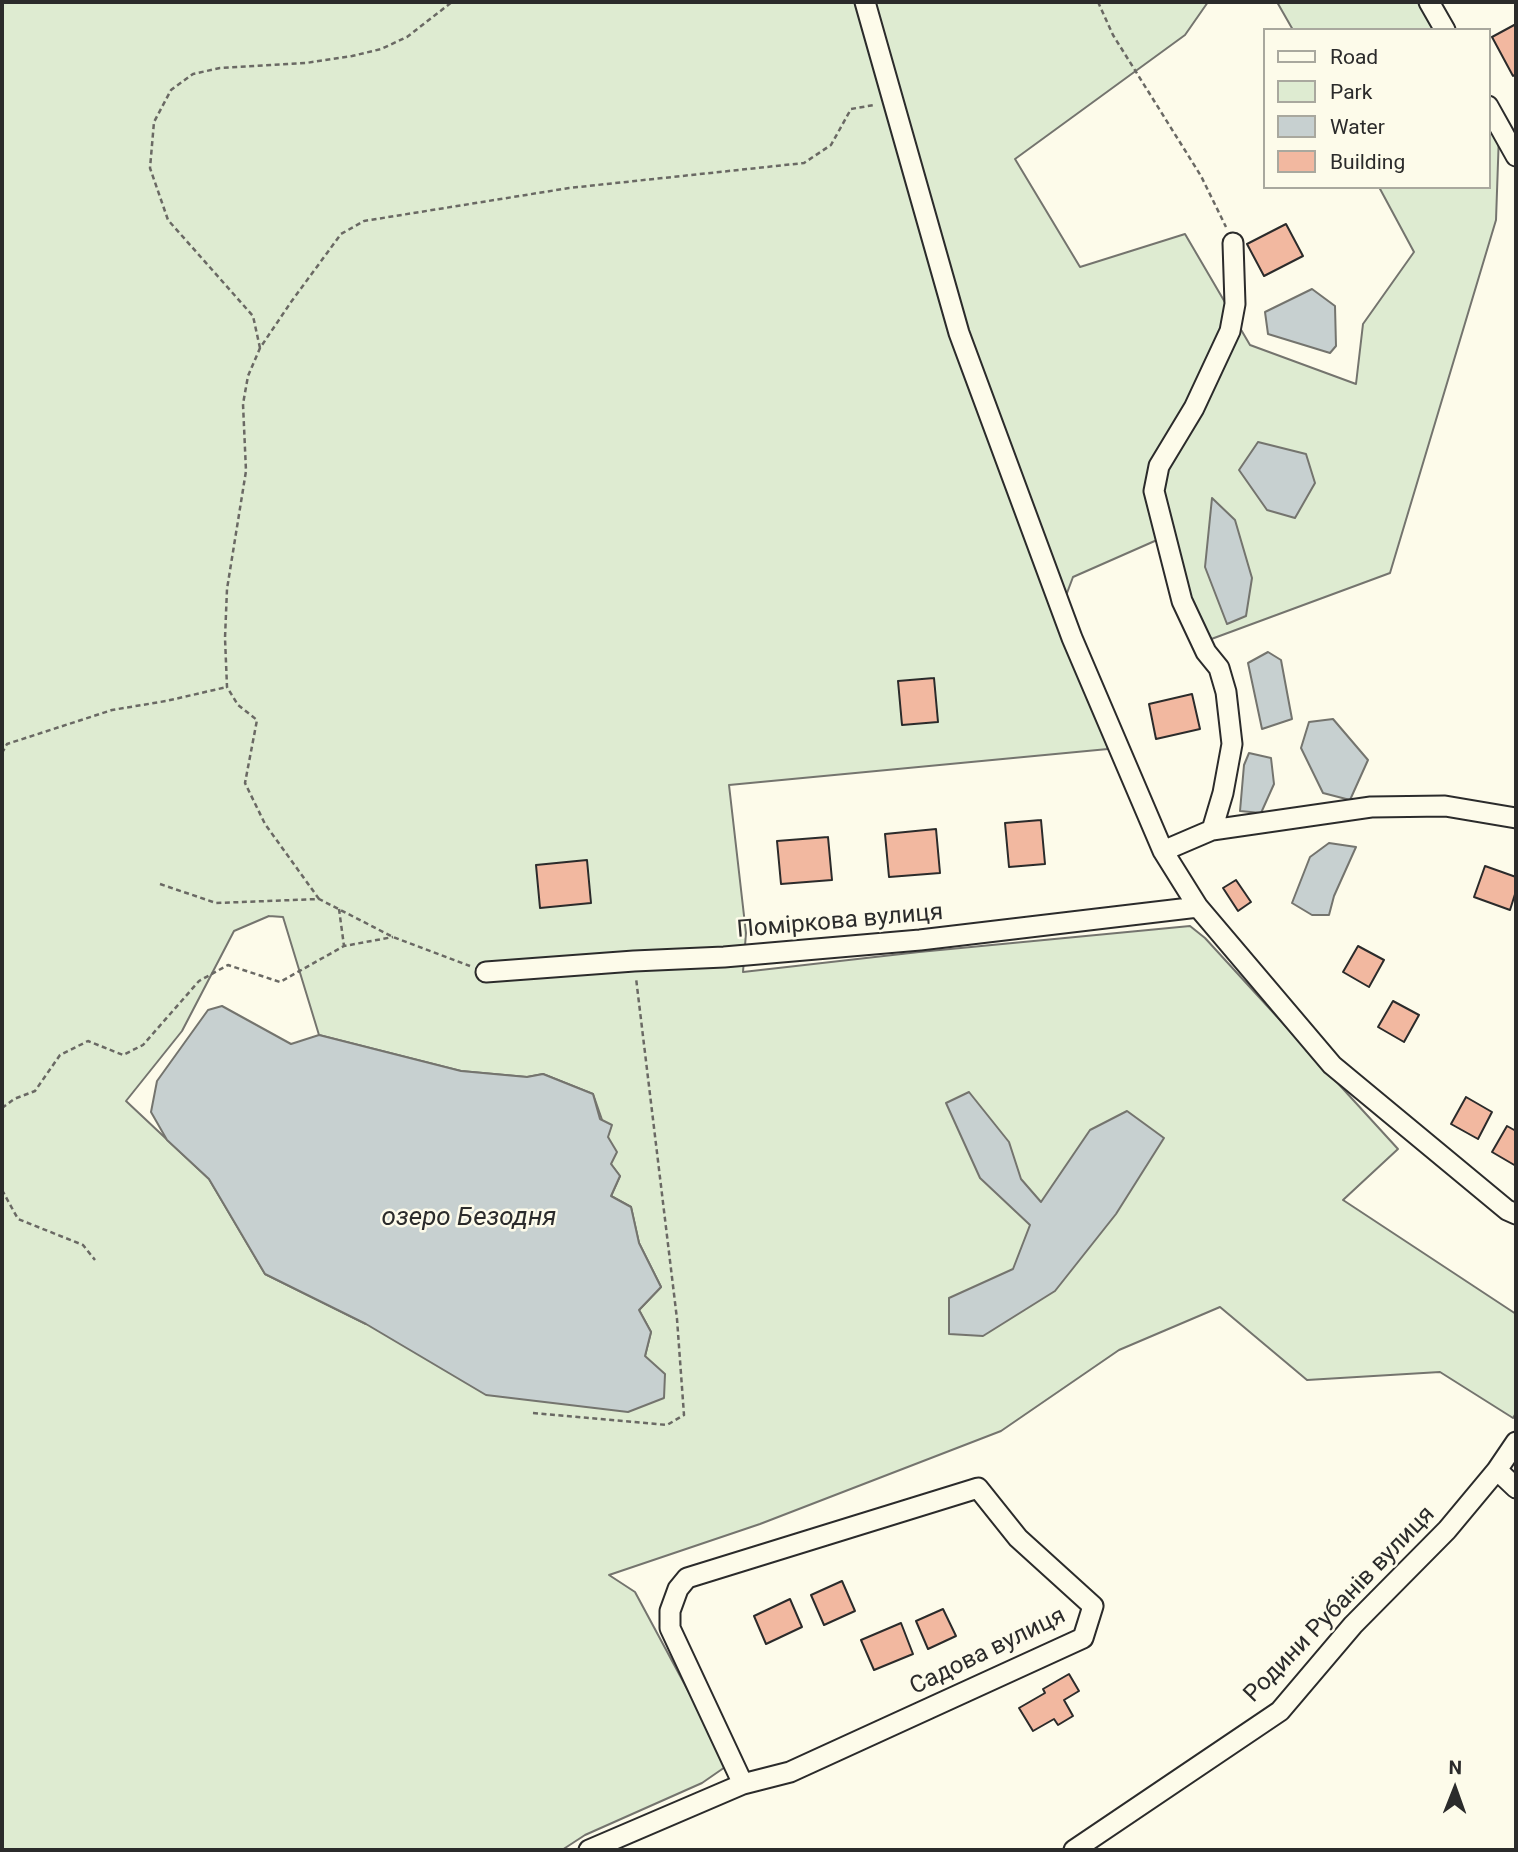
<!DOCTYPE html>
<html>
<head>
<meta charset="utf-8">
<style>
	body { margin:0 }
	#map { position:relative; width:1518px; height:1852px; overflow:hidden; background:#fdfbea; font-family:Roboto,sans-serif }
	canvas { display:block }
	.frame { position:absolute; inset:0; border:4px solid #2b2b2b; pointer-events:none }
	.legend { position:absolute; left:1263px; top:28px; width:228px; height:161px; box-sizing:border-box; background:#fdfbea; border:2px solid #a9a89e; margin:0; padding:9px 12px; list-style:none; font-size:21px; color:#2b2b2b }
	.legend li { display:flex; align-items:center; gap:14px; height:35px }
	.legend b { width:35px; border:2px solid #a9a89e }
	.north { position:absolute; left:1420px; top:1754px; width:70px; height:70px; -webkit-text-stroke:5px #fdfbea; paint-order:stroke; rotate:1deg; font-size:19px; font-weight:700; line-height:28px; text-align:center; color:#2b2b2b }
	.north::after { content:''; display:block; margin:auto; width:24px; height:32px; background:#2b2b2b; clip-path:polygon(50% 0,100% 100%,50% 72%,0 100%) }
</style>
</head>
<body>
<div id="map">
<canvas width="1518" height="1852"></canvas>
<div class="frame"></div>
<ul class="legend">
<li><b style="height:9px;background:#fdfbea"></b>Road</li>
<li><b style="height:19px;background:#deebd1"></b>Park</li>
<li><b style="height:19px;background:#c7d0d0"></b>Water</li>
<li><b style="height:19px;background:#f2b8a0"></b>Building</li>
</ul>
<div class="north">N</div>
</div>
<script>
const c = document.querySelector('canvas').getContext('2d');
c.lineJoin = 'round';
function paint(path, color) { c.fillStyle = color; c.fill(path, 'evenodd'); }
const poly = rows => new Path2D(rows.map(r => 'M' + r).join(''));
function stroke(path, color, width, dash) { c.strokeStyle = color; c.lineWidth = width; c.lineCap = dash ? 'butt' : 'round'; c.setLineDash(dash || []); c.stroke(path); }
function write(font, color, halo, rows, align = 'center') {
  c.font = font + ' Roboto,sans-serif'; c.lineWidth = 5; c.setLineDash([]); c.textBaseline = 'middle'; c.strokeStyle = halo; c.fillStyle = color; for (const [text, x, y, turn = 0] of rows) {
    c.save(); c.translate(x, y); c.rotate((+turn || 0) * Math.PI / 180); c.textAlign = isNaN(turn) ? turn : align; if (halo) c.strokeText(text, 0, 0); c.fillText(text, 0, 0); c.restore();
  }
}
const green = poly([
	[2,2,1208,2,1185,35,1015,159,1080,267,1185,234,1250,345,1356,384,1363,324,1414,252,1379,187,1488,187,1488,116,1499,134,1496,220,1390,573,1206,641,1157,540,1073,577,1061,609,1108,749,729,785,746,933,743,972,919,952,1190,926,1205,938,1398,1149,1343,1200,1516,1314,1516,1413,1513,1418,1440,1372,1307,1380,1220,1307,1119,1350,1001,1431,760,1524,609,1575,635,1592,728,1765,702,1783,585,1835,562,1850,2,1850,2,2],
	[269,916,283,917,319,1035,461,1071,527,1077,543,1074,593,1094,608,1137,611,1164,620,1176,611,1196,631,1207,639,1243,661,1287,639,1310,651,1332,645,1356,366,1324,265,1274,209,1179,126,1101,182,1031,234,931,269,916],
	[1277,2,1420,2,1437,30,1293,30,1277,2]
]);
const water = poly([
	[1312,289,1335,306,1336,346,1330,353,1268,334,1265,312,1312,289],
	[1258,442,1306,454,1315,483,1295,518,1267,510,1239,470,1258,442],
	[1212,498,1235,520,1252,578,1246,616,1227,624,1205,567,1212,498],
	[1268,652,1281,660,1292,719,1262,729,1248,663,1268,652],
	[1333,719,1368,760,1350,800,1323,793,1301,748,1309,722,1333,719],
	[1249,753,1271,758,1274,784,1261,813,1240,811,1244,765,1249,753],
	[1329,843,1356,847,1334,896,1329,915,1312,915,1292,903,1310,857,1329,843],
	[222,1006,291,1044,319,1035,461,1071,527,1077,543,1074,593,1094,600,1119,612,1125,608,1137,617,1152,611,1164,620,1176,611,1196,631,1207,639,1243,661,1287,639,1310,651,1332,645,1356,665,1374,664,1398,628,1412,486,1395,366,1324,265,1274,209,1179,167,1140,151,1112,157,1081,208,1010,222,1006],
	[969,1092,1009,1142,1021,1179,1041,1202,1090,1130,1127,1111,1164,1138,1116,1214,1055,1291,983,1336,949,1334,949,1298,1013,1269,1030,1225,980,1178,946,1103,969,1092]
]);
const building = poly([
	[1516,24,1516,74,1513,76,1492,37,1516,24],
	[1286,224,1303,256,1264,276,1247,244,1286,224],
	[934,678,938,722,902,725,898,681,934,678],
	[1192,694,1200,729,1156,739,1149,704,1192,694],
	[1041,820,1045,864,1009,867,1005,823,1041,820],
	[936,829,940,873,889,877,885,834,936,829],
	[828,837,832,880,781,884,777,841,828,837],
	[587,860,591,903,540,908,536,865,587,860],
	[1485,866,1516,877,1516,891,1510,910,1474,897,1485,866],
	[1236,880,1251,902,1238,911,1223,888,1236,880],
	[1358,946,1384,960,1369,987,1343,972,1358,946],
	[1393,1001,1419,1015,1404,1042,1378,1027,1393,1001],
	[1466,1097,1492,1112,1478,1139,1451,1124,1466,1097],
	[1507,1126,1516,1131,1516,1166,1492,1152,1507,1126],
	[842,1581,855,1611,824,1625,811,1595,842,1581],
	[790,1599,802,1627,766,1644,754,1616,790,1599],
	[943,1609,956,1636,928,1649,916,1621,943,1609],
	[901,1623,913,1654,874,1670,861,1640,901,1623],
	[1069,1674,1079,1691,1064,1700,1073,1716,1058,1725,1054,1719,1033,1731,1019,1708,1045,1693,1043,1689,1069,1674]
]);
const path = poly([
	[1098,2,1113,35,1201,176,1226,227],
	[260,348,253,316,168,220,150,168,154,122,171,90,193,74,220,68,306,63,352,56,381,49,407,37,452,2],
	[2,753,7,744,112,710,166,701,227,687],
	[160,884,216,903,319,899,393,937,470,966],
	[319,899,265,824,245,783,257,720,238,705,227,687,225,638,227,589,246,471,243,404,248,376,260,348,291,302,341,234,364,221,569,188,804,163,831,145,851,109,874,105],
	[339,909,344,946],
	[2,1108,14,1099,35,1091,60,1055,88,1041,123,1055,143,1045,199,981,228,965,280,982,344,946,393,937],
	[2,1190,18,1219,83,1245,95,1260],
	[533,1413,667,1425,684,1415,677,1319,636,978]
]);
const minor = poly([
	[865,2,959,333,1072,638,1163,851,1198,907,1332,1065,1507,1210,1516,1214],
	[1429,2,1445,30],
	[1488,106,1516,156],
	[1212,830,1223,793,1232,744,1226,692,1219,668,1206,652,1182,601,1154,491,1159,466,1194,408,1230,331,1235,304,1233,243],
	[1163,851,1212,830,1371,807,1445,806,1516,818],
	[486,972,634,961,724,957,920,940,1198,907],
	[1497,1470,1516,1488],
	[589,1850,743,1784,790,1772,1083,1638,1093,1606,1018,1538,978,1488,687,1578,678,1589,670,1611,670,1628,743,1784],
	[1074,1850,1280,1711,1353,1625,1447,1530,1497,1470,1516,1442]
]);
const streetNames = [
	["Поміркова вулиця",840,922,-5],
	["Родини Рубанів вулиця",1340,1605,-46],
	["Садова вулиця",988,1652,-26]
];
const waterNames = [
	["озеро Безодня",469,1218]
];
paint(green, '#deebd1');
stroke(green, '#74746e', 2);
paint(water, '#c7d0d0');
stroke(water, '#74746e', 2);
paint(building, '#f2b8a0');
stroke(building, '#2b2b2b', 2);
stroke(minor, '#2b2b2b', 23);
stroke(path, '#6a6964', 2.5, [5, 3.5]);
stroke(minor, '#fdfbea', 19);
write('24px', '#2b2b2b', '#fdfbea', streetNames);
write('italic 26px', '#2b2b2b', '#fdfbea', waterNames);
</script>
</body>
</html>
